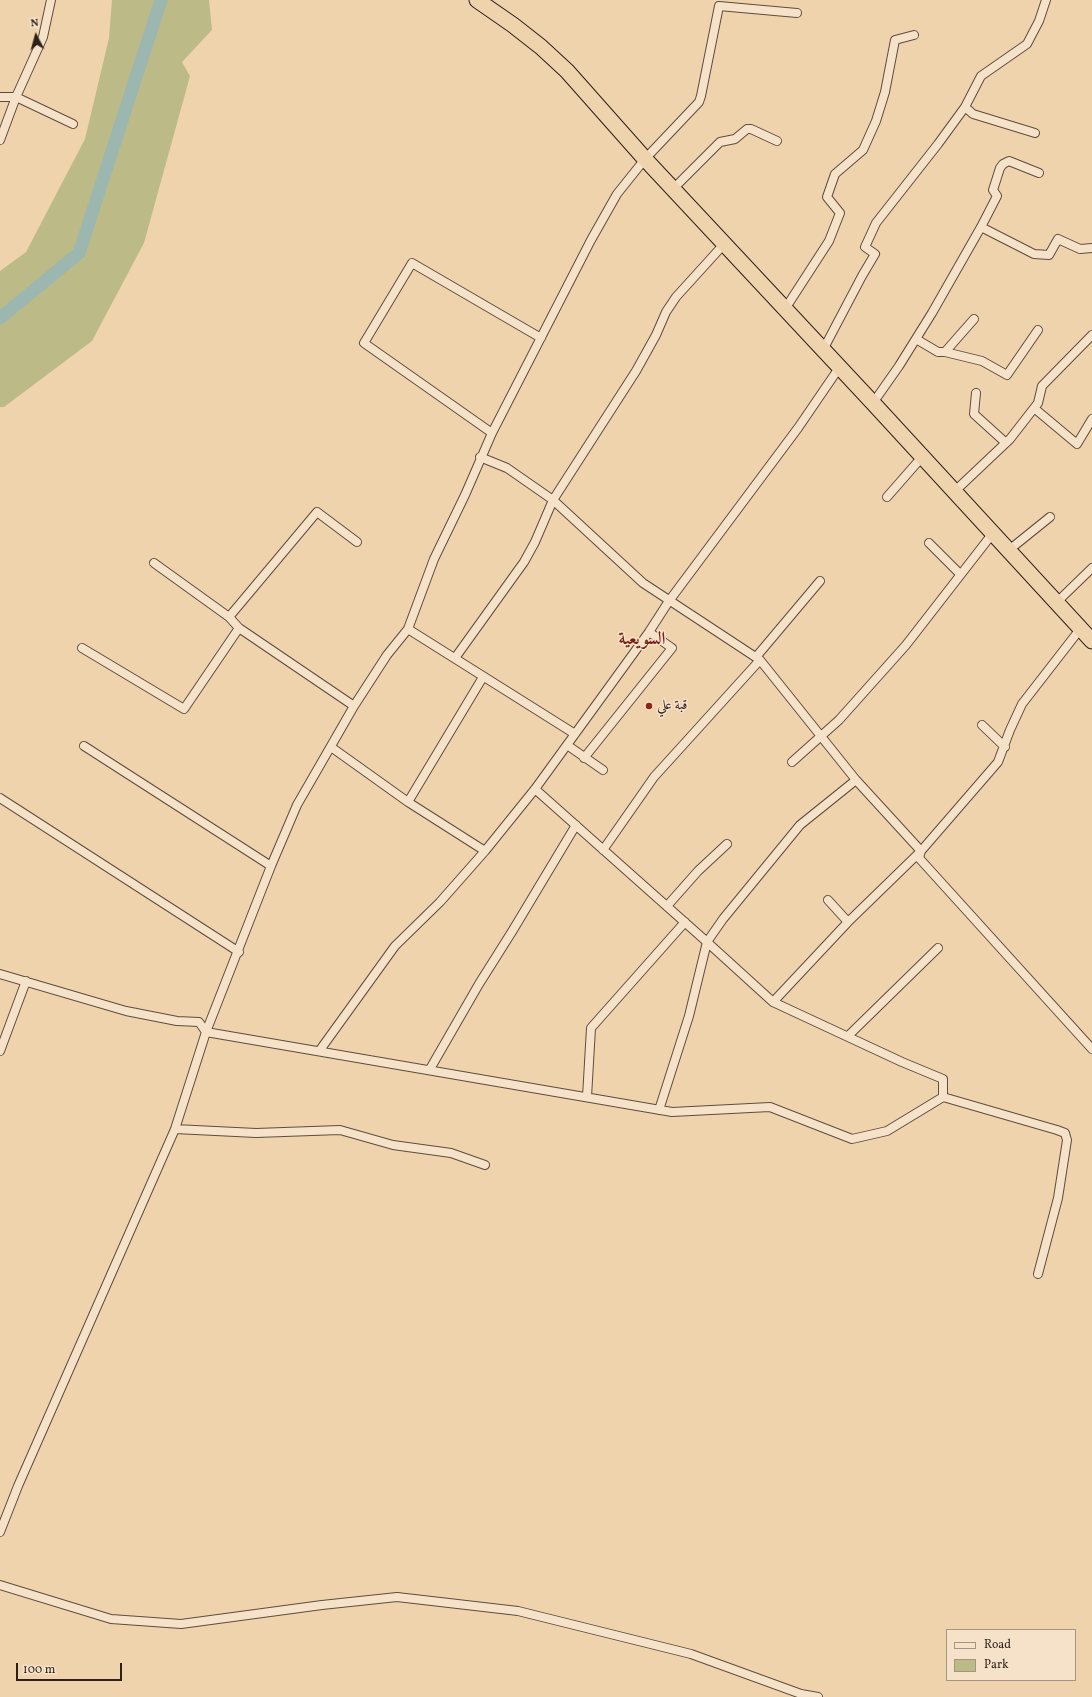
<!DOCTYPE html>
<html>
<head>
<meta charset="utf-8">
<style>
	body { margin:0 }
	#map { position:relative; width:1092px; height:1697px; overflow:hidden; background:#efd3ac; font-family:Vollkorn,serif }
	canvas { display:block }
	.legend { position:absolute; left:946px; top:1629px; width:130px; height:52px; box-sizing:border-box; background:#f5e2c9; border:1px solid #a59482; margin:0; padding:5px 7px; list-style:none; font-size:12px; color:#2e1f18 }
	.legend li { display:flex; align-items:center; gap:8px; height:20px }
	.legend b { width:20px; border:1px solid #a59482 }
	.north { position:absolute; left:16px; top:16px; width:40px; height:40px; -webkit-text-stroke:3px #f5e2c9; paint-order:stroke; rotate:354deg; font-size:11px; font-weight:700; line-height:16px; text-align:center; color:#2e1f18 }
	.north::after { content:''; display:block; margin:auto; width:14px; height:18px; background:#2e1f18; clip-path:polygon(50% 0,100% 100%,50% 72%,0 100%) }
	.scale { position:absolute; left:16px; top:1663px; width:106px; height:18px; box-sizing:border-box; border:2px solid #2e1f18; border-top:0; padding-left:5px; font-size:12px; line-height:14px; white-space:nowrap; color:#2e1f18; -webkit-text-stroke:3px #f5e2c9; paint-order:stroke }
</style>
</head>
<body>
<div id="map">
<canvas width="1092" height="1697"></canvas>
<ul class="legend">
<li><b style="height:5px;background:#f5e2c9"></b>Road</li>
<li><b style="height:11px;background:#bcbb87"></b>Park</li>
</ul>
<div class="north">N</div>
<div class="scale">100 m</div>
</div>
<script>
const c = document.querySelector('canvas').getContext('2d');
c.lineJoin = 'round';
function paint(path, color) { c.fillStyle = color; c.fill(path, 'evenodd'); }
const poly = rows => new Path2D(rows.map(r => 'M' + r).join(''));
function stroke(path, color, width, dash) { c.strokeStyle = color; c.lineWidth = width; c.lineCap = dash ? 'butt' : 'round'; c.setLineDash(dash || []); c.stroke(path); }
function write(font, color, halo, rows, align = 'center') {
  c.font = font + ' Vollkorn,Amiri,serif'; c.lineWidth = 3; c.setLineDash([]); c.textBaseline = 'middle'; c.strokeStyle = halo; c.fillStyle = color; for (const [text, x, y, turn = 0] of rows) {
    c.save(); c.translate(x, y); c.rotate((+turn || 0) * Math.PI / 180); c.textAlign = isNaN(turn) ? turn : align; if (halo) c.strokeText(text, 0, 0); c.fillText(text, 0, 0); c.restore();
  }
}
const green = poly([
	[112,0,209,0,212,30,182,62,190,76,144,243,92,341,4,407,0,407,0,271,26,252,85,139,109,38]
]);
const river = poly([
	[0,318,79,253,161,0]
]);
const street = poly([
	[0,97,16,97,73,124],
	[965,107,973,114,1035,133],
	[0,140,16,97,43,37,51,0],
	[674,188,720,142,735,139,747,129,751,129,777,141],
	[981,227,1034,254,1049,255,1058,239,1080,249,1092,248],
	[785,309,829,241,840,213,827,197,835,174,863,150,876,121,885,92,895,40,914,35],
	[916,339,938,352,945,352,982,361,1007,375,1038,330],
	[823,350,862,276,875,254,865,247,876,223,938,144,965,107,981,76,1027,44,1039,21,1046,0],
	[945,352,974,319],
	[976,393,974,414,1006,443],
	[873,403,899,366,932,313,981,227,997,196,993,190,1000,168,1003,164,1009,161,1039,173],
	[1034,408,1077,444,1092,419],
	[492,433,364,343,412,263,541,338],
	[480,457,507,468,553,500,643,583,760,660,856,780,921,851,919,858,1092,1049],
	[955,491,1010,439,1038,403,1042,386,1092,335],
	[887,497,922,457],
	[929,543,960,574],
	[1009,550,1050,517],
	[154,563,229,617,239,628,354,706],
	[1057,602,1092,568],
	[229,617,317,512,357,542],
	[408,629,575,734],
	[82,648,184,709,239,628],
	[756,657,820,581],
	[455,658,524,562,535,542,553,500,636,371,656,335,666,312,676,297,725,243],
	[982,725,1005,747],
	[567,745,603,770],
	[84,746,271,866],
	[331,747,408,802,485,851],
	[584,758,672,648,649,632],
	[792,762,839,720,906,645,993,533],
	[535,789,707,942,773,1002,902,1062,943,1079,943,1097],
	[0,798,239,952],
	[408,802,483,677],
	[603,850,654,777,760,660],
	[828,900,848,922],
	[667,906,698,871,727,844],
	[0,974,126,1011,177,1021,199,1022,206,1032,672,1112,770,1107,852,1139,887,1131,943,1097,1057,1130,1065,1133,1067,1140,1058,1198,1038,1274],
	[773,1002,848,922,921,851,998,762,1010,730,1022,704,1081,628],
	[848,1036,938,948],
	[320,1050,395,946,440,902,485,851,535,789,649,632,669,601,798,428,839,368],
	[0,1051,26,981],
	[430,1069,479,984,513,930,576,825],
	[587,1097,591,1028,685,922],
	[659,1110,689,1016,707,942,723,919,800,825,856,780],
	[175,1129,256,1133,340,1130,393,1145,451,1153,485,1165],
	[0,1532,18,1486,175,1129,206,1032,271,866,297,805,354,706,387,655,408,629,434,559,465,495,492,433,591,240,617,194,645,159,699,102,701,96,719,6,797,13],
	[0,1585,111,1619,181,1624,322,1605,397,1597,518,1611,691,1654,801,1694,818,1697]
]);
const highway = poly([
	[477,0,513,25,541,47,567,71,645,159,873,403,1092,641]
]);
const markers = [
	[649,706,4,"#8f2418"]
];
const poiNames = [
	["قبة علي",657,706]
];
const districtNames = [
	["السويعية",642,641]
];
paint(green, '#bcbb87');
stroke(river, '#9bb7b0', 13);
stroke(street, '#5e4c3d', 10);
stroke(highway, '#2e1f18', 17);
stroke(street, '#f5e2c9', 8);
stroke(highway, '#efd3ac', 15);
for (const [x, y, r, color] of markers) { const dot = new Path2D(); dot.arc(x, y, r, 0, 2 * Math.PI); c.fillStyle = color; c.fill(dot); stroke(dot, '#f5e2c9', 1.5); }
write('14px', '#2e1f18', '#f5e2c9', poiNames, 'left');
write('bold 18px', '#7a1f14', '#f5e2c9', districtNames);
</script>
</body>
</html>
